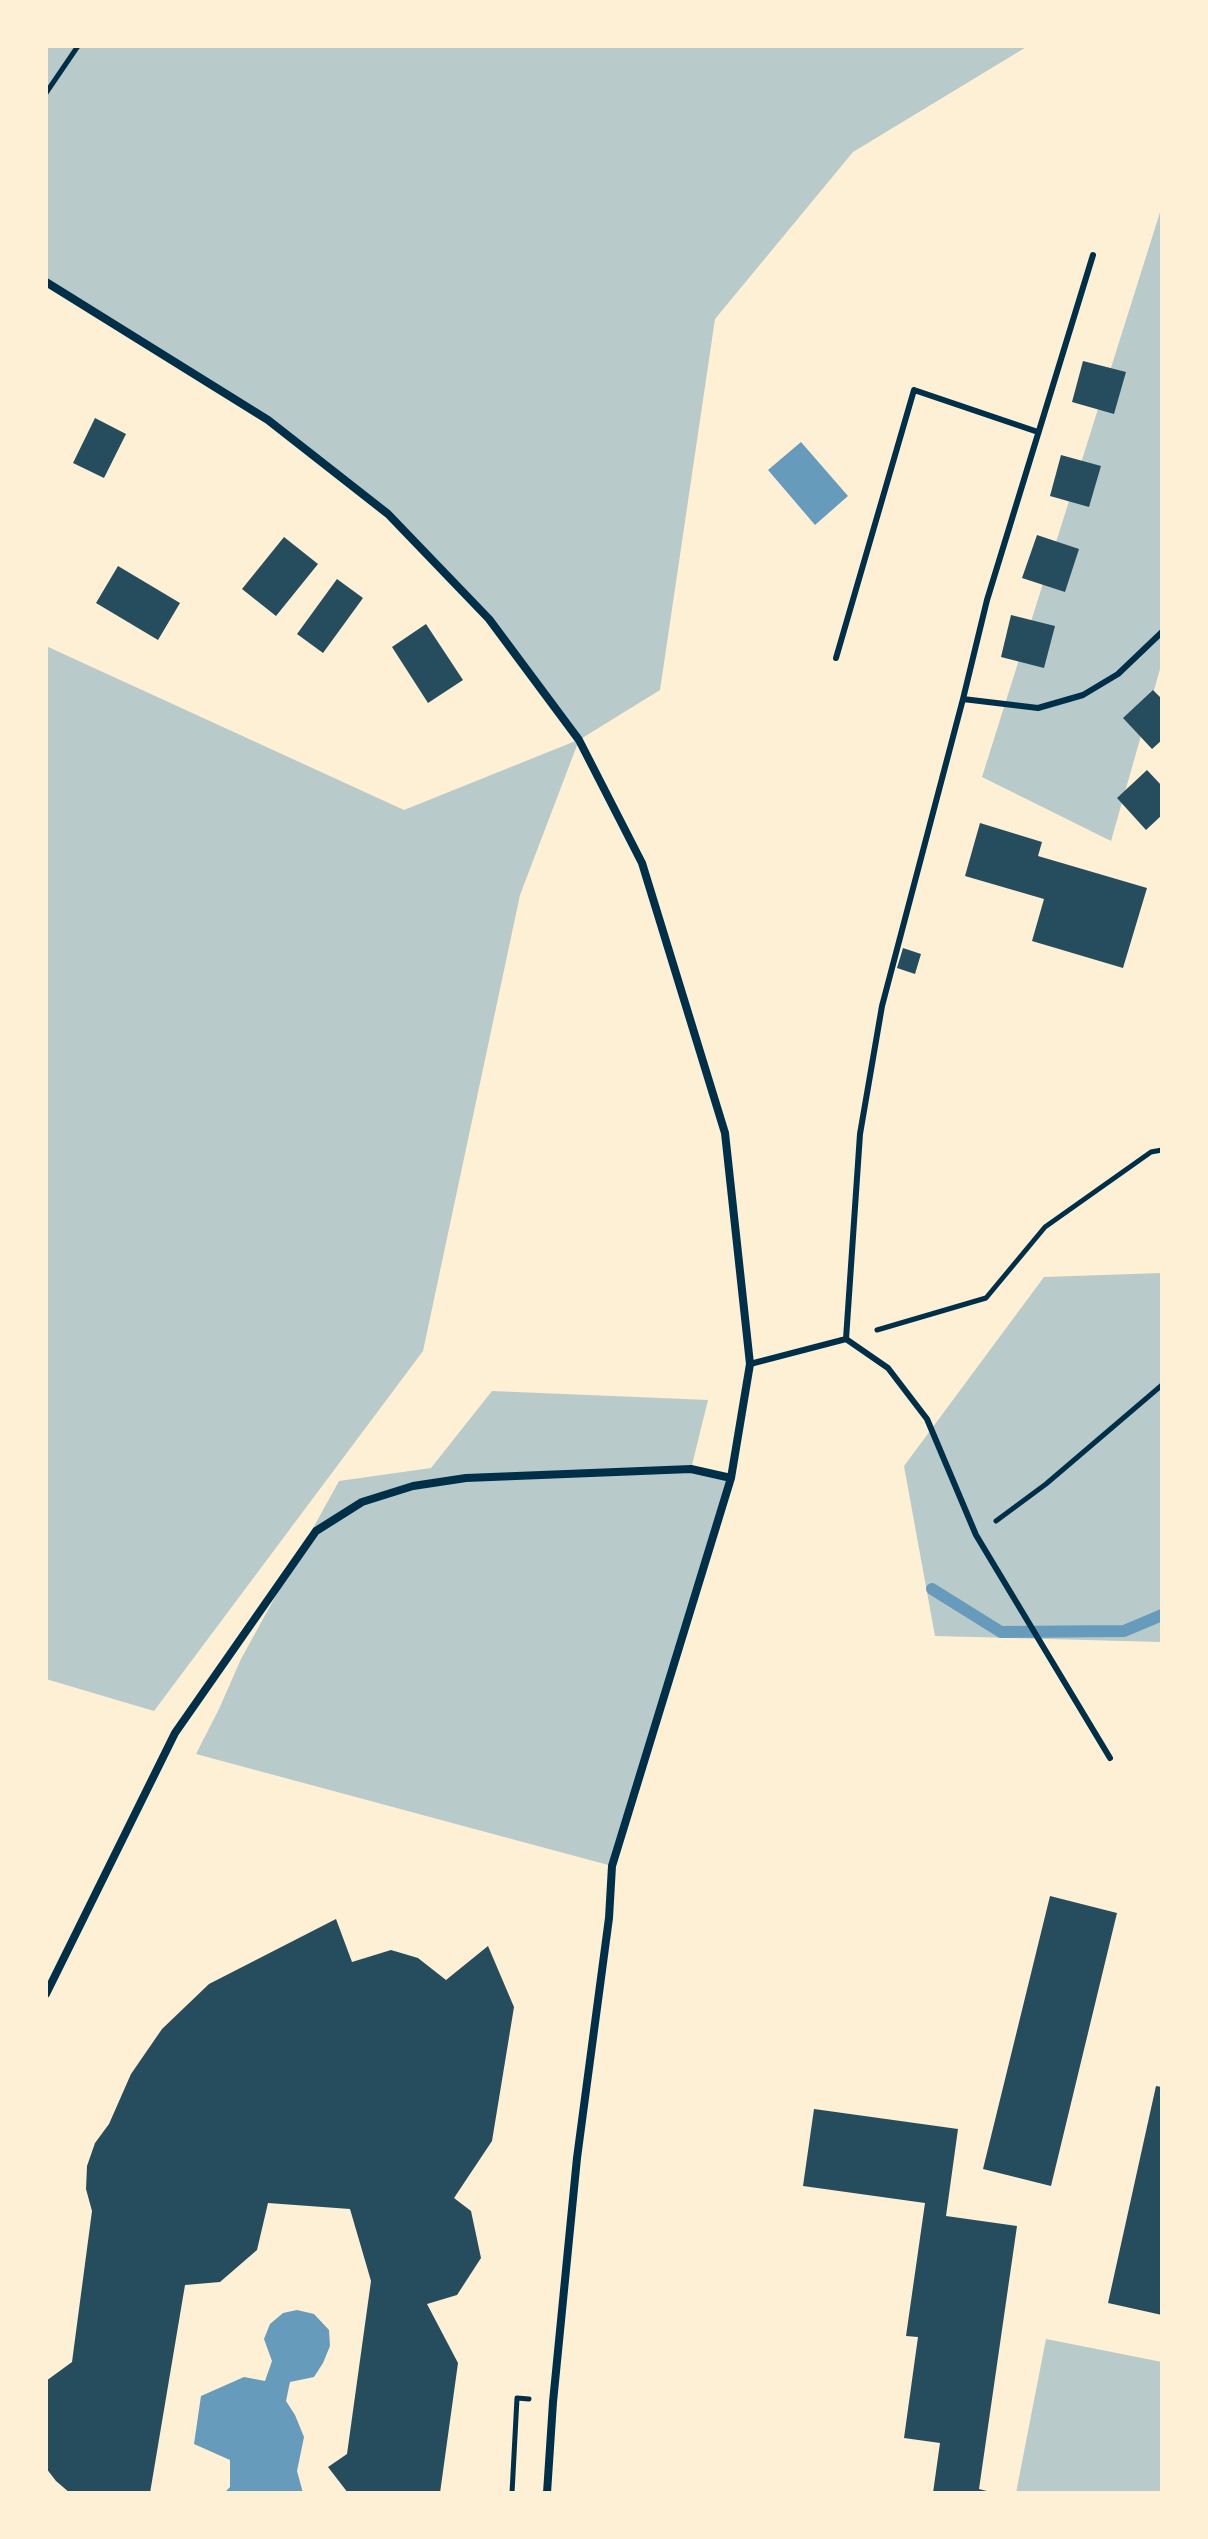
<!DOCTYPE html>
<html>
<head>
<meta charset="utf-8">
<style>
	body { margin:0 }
	#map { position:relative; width:1208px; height:2539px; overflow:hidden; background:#fdf0d5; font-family:"Varela Round",sans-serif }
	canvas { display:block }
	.frame { position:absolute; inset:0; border:48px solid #fdf0d5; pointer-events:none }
</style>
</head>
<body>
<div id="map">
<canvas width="1208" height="2539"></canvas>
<div class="frame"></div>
</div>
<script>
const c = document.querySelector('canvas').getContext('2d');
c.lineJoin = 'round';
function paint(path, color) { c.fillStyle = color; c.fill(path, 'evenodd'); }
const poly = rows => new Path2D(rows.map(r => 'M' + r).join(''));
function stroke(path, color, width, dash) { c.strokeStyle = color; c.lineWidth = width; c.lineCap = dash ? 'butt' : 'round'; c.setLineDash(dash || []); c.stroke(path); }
const green = poly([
	[46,46,1028,46,853,152,715,319,660,690,579,740,520,895,423,1351,154,1711,46,1679,46,646,404,810,578,740,489,619,388,514,268,420,46,282],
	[1162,206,1162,662,1111,841,982,777],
	[1162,1273,1162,1642,935,1636,904,1466,1044,1277],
	[492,1391,708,1400,691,1469,731,1478,612,1866,196,1754,219,1709,241,1659,339,1481,431,1468],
	[1046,2339,1162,2362,1162,2493,1016,2493]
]);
const water = poly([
	[801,442,848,496,815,525,768,470],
	[297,2310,314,2314,329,2330,330,2346,323,2363,314,2377,290,2382,286,2401,295,2415,304,2437,297,2471,303,2493,224,2493,230,2487,230,2460,194,2444,201,2396,244,2377,265,2381,272,2361,264,2339,270,2324,283,2313]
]);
const stream = poly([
	[932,1589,1001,1632,1124,1631,1162,1615]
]);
const building = poly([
	[1083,361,1126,372,1114,414,1072,402],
	[95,418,126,434,104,478,73,463],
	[1061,455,1101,466,1089,507,1050,496],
	[1037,535,1079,549,1065,592,1022,578],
	[284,537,318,564,276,616,242,589],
	[118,566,180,603,158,640,96,603],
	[337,579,363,598,323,653,297,634],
	[1011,615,1055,626,1044,668,1001,657],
	[426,624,463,680,428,703,392,647],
	[1153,690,1162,699,1162,740,1152,749,1123,718],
	[1147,770,1162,786,1162,815,1146,830,1117,798],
	[980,823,1042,842,1038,856,1147,888,1123,968,1032,941,1044,899,965,876],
	[903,948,921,954,915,974,897,968],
	[1050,1896,1117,1913,1051,2186,983,2169],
	[336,1919,352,1962,391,1950,418,1958,446,1980,488,1946,514,2007,492,2141,454,2198,471,2211,481,2258,457,2295,427,2304,458,2363,440,2493,348,2493,328,2467,347,2454,371,2281,350,2209,268,2203,257,2250,220,2282,185,2285,150,2493,70,2493,56,2481,46,2468,46,2381,72,2362,92,2211,86,2189,87,2166,95,2143,109,2124,131,2074,162,2029,209,1984],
	[1156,2086,1162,2087,1162,2315,1108,2303],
	[814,2109,958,2129,946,2216,1017,2226,979,2489,995,2493,933,2493,940,2443,904,2438,918,2337,906,2336,925,2203,803,2186]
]);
const path = poly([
	[46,93,78,46],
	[877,1330,986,1298,1045,1227,1151,1152,1162,1150],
	[996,1521,1046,1484,1162,1385],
	[512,2493,517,2398,529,2399]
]);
const service = poly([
	[836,658,914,390,1038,432],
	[963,699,1038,708,1083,695,1118,674,1162,632],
	[846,1339,860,1134,882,1006,963,699,987,600,1093,255],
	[750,1364,846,1339,888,1368,927,1419,976,1535,1110,1758]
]);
const minor = poly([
	[46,282,268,420,388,514,489,619,579,740,642,863,725,1133,750,1364,731,1478,612,1866,609,1918,577,2158,553,2402,547,2493],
	[46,1994,175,1733,316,1531,362,1502,413,1486,466,1478,691,1469,731,1478]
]);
paint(green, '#b9caca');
paint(water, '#669bbc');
stroke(stream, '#669bbc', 12);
paint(building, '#264d5e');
stroke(path, '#003049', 5);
stroke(service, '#003049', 6);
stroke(minor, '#003049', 8);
</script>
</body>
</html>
